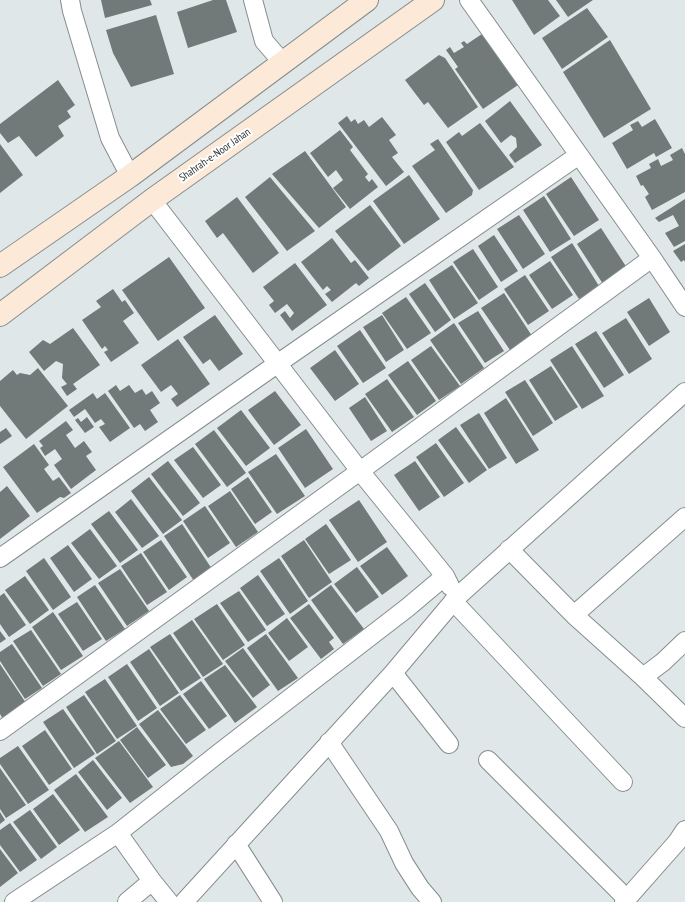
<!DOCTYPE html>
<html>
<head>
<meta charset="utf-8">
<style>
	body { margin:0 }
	canvas { display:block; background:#dfe7e8 }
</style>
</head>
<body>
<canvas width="685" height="902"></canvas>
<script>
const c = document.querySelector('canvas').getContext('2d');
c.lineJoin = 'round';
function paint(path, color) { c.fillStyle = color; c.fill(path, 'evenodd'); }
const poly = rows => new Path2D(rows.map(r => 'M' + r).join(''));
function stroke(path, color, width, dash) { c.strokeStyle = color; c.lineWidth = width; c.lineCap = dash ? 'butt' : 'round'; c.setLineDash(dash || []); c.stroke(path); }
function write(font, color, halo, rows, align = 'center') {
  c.font = font + ' "PT Sans Narrow",sans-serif'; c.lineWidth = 4; c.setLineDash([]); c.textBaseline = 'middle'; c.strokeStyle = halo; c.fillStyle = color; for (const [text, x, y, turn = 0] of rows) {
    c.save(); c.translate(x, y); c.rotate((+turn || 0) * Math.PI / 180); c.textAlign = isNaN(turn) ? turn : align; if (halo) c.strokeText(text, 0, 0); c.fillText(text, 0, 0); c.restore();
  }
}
const building = poly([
	[101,0,150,0,152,5,105,18],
	[213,0,226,0,237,32,188,48,177,12],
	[512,0,548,0,560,16,534,35],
	[556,0,593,0,568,17],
	[587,8,608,37,562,69,542,38],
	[156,15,174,74,131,87,113,53,106,30],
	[482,34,518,85,483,109,455,69,458,67,446,50,450,47,454,53,464,47,461,43,464,41,467,44],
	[610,40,651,109,604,138,563,72],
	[439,55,445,58,478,107,448,128,428,102,424,105,405,80],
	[58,80,75,105,67,111,71,117,58,126,64,136,36,157,19,136,8,143,0,133,0,124],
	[510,101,542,145,515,163,509,155,517,147,516,138,511,135,501,143,485,121],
	[347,116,351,122,355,119,358,124,364,120,369,127,382,117,396,135,389,140,398,153,392,157,404,172,386,186,338,123],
	[655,119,672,148,656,157,654,153,627,169,612,143,633,130,630,125,638,121,642,127],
	[480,123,514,167,479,190,446,142,459,132,462,136],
	[340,130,353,147,350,150,368,174,365,177,369,182,372,179,378,187,350,209,333,188,343,180,336,170,328,177,310,153],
	[438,139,473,190,472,195,446,213,412,166,435,150,430,144],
	[0,144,23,175,0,193],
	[682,148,685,154,685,192,652,210,645,197,649,194,643,185,641,186,636,176,651,168,649,164,658,159,661,166,673,160,670,155],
	[305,151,346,207,319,228,272,174],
	[409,175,440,219,404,244,373,201],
	[270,177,315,231,287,251,245,197],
	[571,177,599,220,574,236,546,194],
	[544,196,571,239,550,252,523,210],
	[237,197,279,253,253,273,223,233,217,238,205,221],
	[685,199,685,241,674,247,665,233,679,226,673,215,659,222,655,218],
	[370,205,401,246,368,271,335,231],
	[519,215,545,254,523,269,497,229],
	[601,228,627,268,603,284,577,244],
	[494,235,518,271,501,282,478,246],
	[332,238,351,263,355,260,369,278,359,286,356,283,332,302,325,294,331,290,327,286,323,290,301,262],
	[572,243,599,286,579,299,551,257],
	[685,244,685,262,684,260,681,262,673,251],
	[473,249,498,287,479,300,453,262],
	[169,257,205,308,158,341,122,290],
	[550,261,573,295,552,309,529,275],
	[295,263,327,305,292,331,280,315,285,311,290,318,294,313,287,304,275,313,269,305,274,301,263,287],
	[452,265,478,303,454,319,429,280],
	[525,275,549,311,528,325,504,289],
	[425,283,451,320,435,332,409,294],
	[113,289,122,302,125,300,134,313,123,321,139,343,111,362,104,352,108,350,105,346,102,349,82,320,101,307,96,301],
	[504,293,532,336,510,350,481,308],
	[406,297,431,333,407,349,382,313],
	[649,298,670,332,649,346,627,312],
	[478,311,504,351,485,363,458,323],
	[215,315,243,354,219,371,210,359,203,364,183,337],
	[382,315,404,350,386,362,363,327],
	[626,318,652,359,629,374,602,333],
	[454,323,484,368,461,384,430,340],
	[73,328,100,365,73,384,77,389,67,396,61,387,67,384,62,378,63,364,56,361,44,371,29,352,43,340,50,344],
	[360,330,386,368,363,383,337,346],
	[596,331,624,375,604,388,575,344],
	[178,339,210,384,177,407,171,399,178,394,171,385,161,392,141,365],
	[431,346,460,386,439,400,411,360],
	[572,346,604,396,582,409,550,360],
	[335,350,359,384,335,401,310,368],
	[408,361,436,401,417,415,388,375],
	[551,366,578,407,555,421,529,380],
	[38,368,68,406,26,439,0,406,0,381,13,370,17,375,20,373,30,375],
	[387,379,414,417,392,432,365,394],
	[525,380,553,423,533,436,505,392],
	[116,385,120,391,129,385,135,393,142,389,146,395,152,391,160,403,150,410,158,422,145,431,140,424,134,428,108,391],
	[275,391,301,425,274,445,248,410],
	[93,393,97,399,105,393,130,428,110,442,99,427,105,424,101,419,95,423,85,409,74,417,69,410],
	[365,397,387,431,371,441,349,408],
	[506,398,539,450,516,464,484,413],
	[241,410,270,448,246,466,217,428],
	[479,413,507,458,489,469,460,425],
	[87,417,94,427,85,433,75,420,78,418,81,422],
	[66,421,73,430,66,435,75,448,84,441,92,452,86,456,96,470,71,489,54,465,62,459,55,449,45,456,40,448,43,446,39,441],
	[456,427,487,470,469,483,438,440],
	[6,428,12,436,0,444,0,432],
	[306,429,333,469,305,488,278,448],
	[214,430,246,473,227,487,195,444],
	[436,443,464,483,444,497,416,457],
	[34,444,49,465,44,469,53,481,59,477,71,493,64,498,60,497,37,513,3,467],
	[193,447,221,485,203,498,174,460],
	[276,454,305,496,277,514,248,472],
	[168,461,200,503,183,516,151,474],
	[415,461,440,497,419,511,394,475],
	[149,477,182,520,163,534,131,491],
	[248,477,272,512,255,524,231,489],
	[7,486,30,516,0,539,0,492],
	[230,491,258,532,236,547,208,506],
	[131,499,159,536,142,548,115,512],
	[359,500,387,542,358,562,329,520],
	[205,506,230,543,208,558,183,521],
	[109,511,138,550,120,563,91,524],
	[182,524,212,569,194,581,164,536],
	[326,524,351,560,329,574,305,539],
	[90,529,117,566,99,579,71,543],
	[161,540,187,577,169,590,143,552],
	[304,540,332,582,309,598,281,556],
	[68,545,92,579,74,592,50,558],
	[387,547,408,576,382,595,360,566],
	[141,553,167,592,147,605,121,566],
	[44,558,71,597,53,610,26,571],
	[279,558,308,601,290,614,260,571],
	[357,567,379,597,356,613,334,584],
	[120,569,149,611,127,626,98,583],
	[258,575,285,614,267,626,240,588],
	[25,576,49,610,30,624,5,590],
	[95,585,125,629,106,641,77,597],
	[331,585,364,629,343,644,311,600],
	[239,591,266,630,248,642,220,603],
	[4,593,26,625,9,637,0,624,0,596],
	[77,602,102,639,83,651,58,614],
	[217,604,245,645,223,660,194,619],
	[309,604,334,638,329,642,334,649,321,659,290,618],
	[53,612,83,656,61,670,32,627],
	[287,618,308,647,289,661,268,633],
	[192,620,223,664,203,677,173,633],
	[31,630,61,674,43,686,13,641],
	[0,631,6,639,0,643],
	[170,634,201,678,181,691,150,647],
	[266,634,298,678,278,691,247,648],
	[12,644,42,688,25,699,0,661,0,652],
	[243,648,270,685,253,698,225,661],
	[149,649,179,693,160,706,130,662],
	[0,664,26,703,3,719,0,714],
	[127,664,157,708,138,721,108,677],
	[225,665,257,707,235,723,204,679],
	[105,679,137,726,117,739,85,692],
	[201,681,227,716,209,729,183,694],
	[84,695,116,741,97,754,66,707],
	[180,695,206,730,186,744,160,709],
	[63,709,95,754,74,768,43,722],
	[158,710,193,756,183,764,171,767,139,724],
	[137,727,166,765,148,778,120,740],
	[45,730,72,769,49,785,22,746],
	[119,741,153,787,130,803,95,758],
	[18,746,49,790,28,804,0,764,0,758],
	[93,760,122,798,107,810,78,772],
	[0,768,26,805,6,818,0,809],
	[76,774,108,817,85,832,54,790],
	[53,794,80,830,59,845,33,809],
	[30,810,57,847,41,859,13,822],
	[0,812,5,820,0,824],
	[10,823,37,860,20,872,0,845,0,830],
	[0,849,18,873,0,887]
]);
const street = poly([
	[70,0,72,11,110,138,130,176],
	[253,0,264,41,283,63],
	[469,0,652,258,685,307],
	[152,200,360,471,445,576,450,586],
	[509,549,574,615,643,677,663,662,685,641],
	[0,558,277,364,579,155],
	[453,601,623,782],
	[574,615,685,517],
	[393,673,449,744],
	[643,677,685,718],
	[0,731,360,471,652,258],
	[329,742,389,831,404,863,420,888,432,902],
	[488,760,627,899],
	[118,833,152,881,127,902],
	[236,844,273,902],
	[152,881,169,902],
	[14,902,118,833,219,753,407,608,445,576],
	[184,902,393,673,457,597,685,392],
	[624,902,677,842,685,830]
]);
const secondary = poly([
	[0,266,130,176,367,0],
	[0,315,152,200,433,0]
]);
const streetNames = [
	["Shahrah-e-Noor Jahan",215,155,-35]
];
paint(building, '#717979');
stroke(street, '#868d8e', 20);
stroke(secondary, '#868d8e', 24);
stroke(street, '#fff', 18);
stroke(secondary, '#fce9d7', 22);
write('11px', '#303434', '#fff', streetNames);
</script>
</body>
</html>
